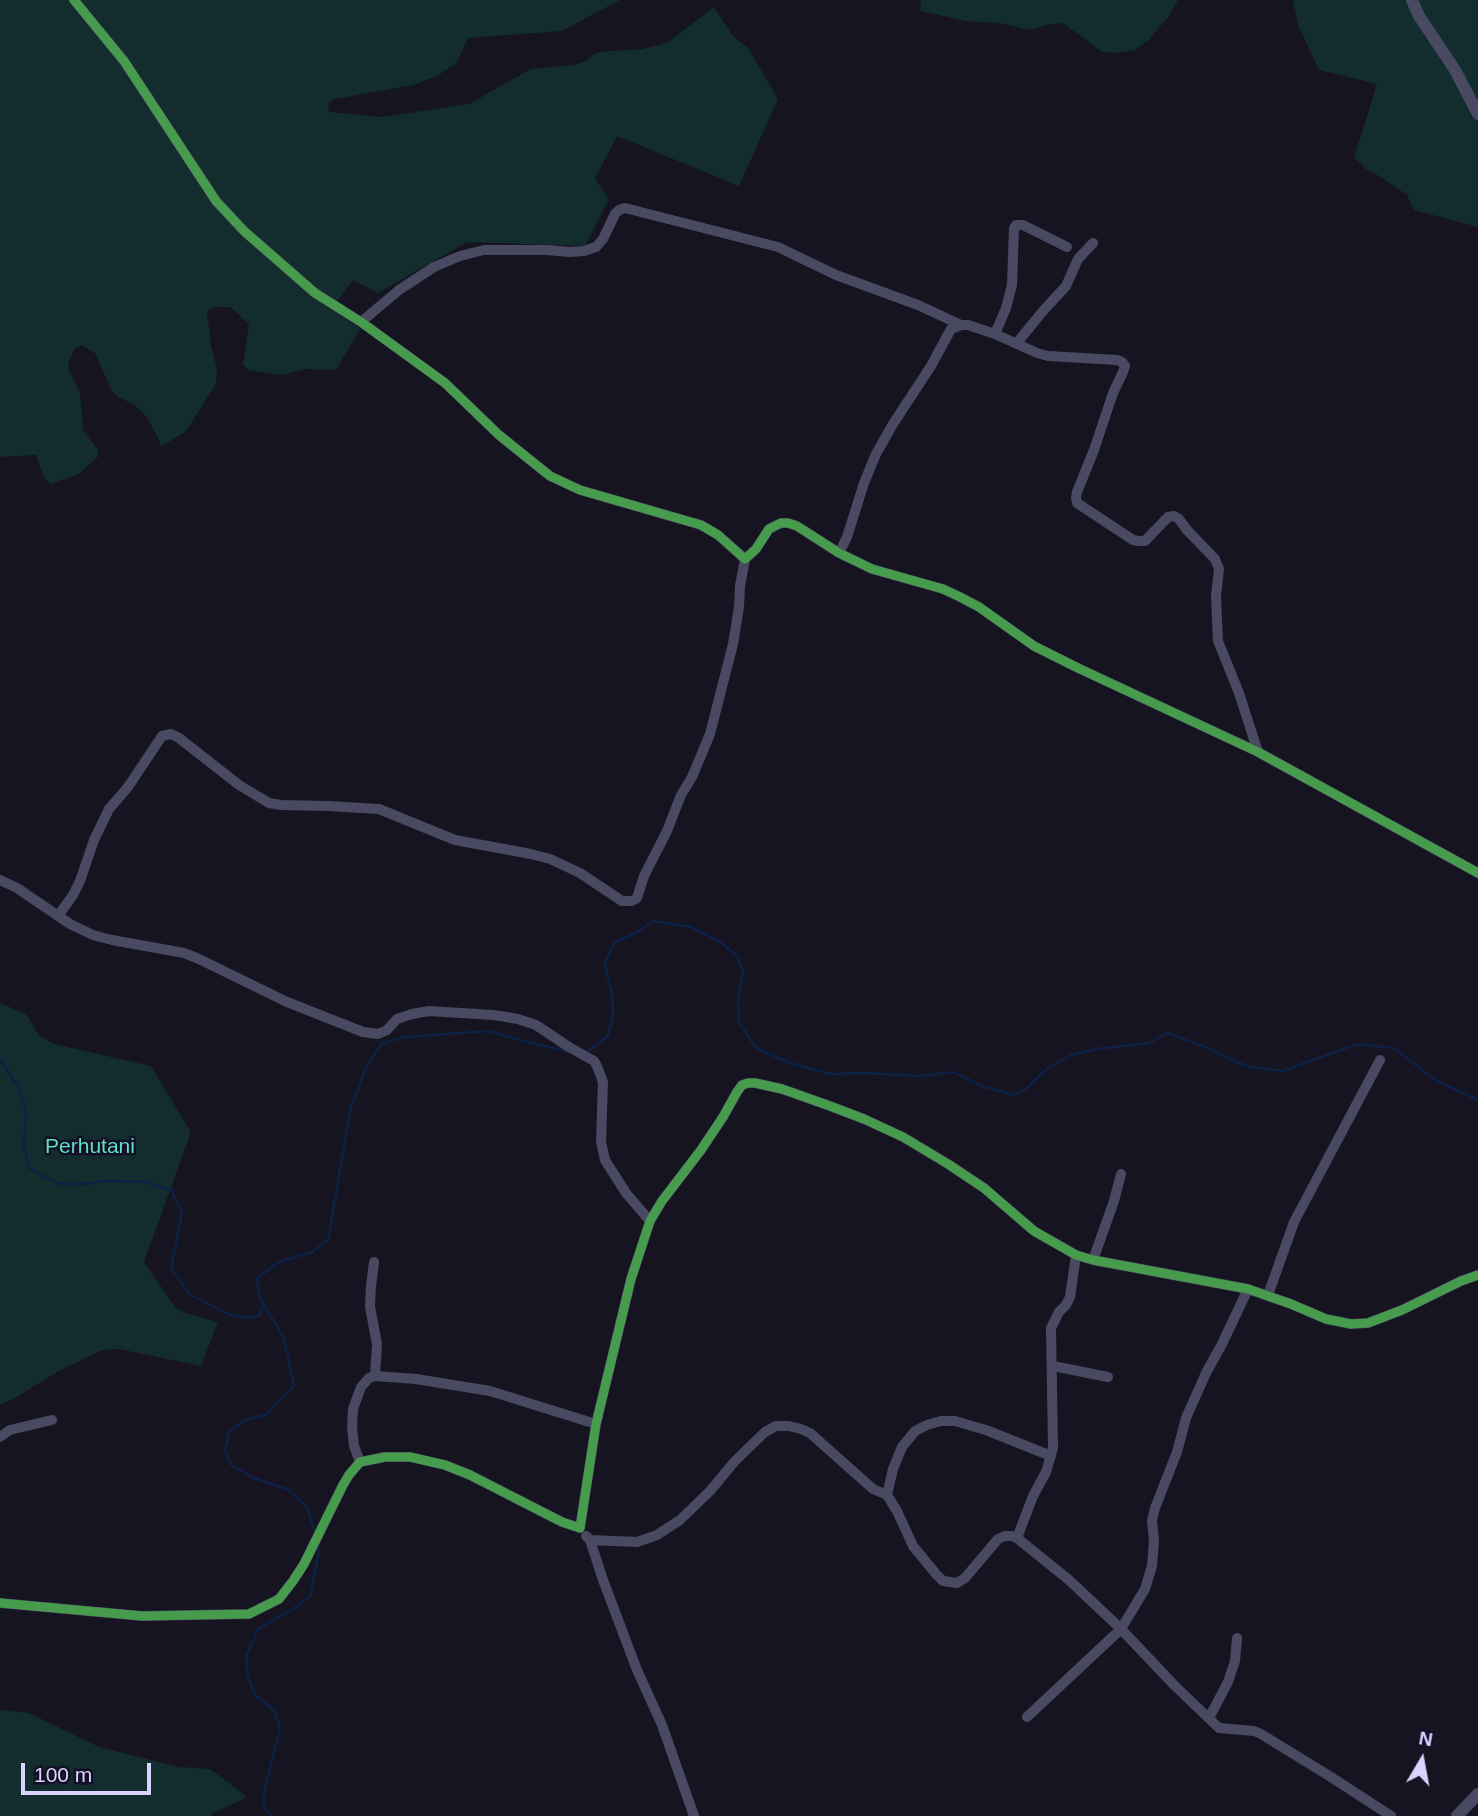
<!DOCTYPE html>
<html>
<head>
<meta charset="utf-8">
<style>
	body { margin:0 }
	#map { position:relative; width:1478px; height:1816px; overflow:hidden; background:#161421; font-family:Helvetica,sans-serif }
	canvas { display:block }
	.north { position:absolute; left:1387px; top:1725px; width:70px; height:70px; -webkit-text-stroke:5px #130f26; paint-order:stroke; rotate:10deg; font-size:19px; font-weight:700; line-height:28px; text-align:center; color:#d9d4ff }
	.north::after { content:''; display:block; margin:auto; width:24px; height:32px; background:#d9d4ff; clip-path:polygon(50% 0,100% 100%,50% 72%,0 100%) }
	.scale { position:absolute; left:21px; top:1763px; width:130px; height:32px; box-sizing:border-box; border:4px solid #d9d4ff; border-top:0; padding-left:9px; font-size:21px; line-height:24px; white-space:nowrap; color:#d9d4ff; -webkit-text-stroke:5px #130f26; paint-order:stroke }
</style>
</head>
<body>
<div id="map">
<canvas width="1478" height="1816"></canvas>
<div class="north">N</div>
<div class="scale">100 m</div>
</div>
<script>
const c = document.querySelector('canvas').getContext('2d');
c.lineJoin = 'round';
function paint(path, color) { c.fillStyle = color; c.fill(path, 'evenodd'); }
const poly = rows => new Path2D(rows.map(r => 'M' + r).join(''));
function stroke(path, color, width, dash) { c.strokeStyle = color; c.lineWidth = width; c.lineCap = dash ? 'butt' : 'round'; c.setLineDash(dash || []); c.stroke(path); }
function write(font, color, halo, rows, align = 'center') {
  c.font = font + ' Helvetica,sans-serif'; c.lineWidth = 5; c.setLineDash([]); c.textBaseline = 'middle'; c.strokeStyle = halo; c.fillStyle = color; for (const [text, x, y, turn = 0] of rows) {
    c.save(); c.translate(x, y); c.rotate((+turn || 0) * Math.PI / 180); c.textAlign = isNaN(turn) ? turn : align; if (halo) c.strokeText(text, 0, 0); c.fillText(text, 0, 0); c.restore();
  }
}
const green = poly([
	[0,0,620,0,562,31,468,38,457,62,437,76,413,85,335,99,328,104,329,112,382,117,469,104,531,69,574,65,583,62,598,52,642,49,667,43,714,7,733,36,748,48,778,99,739,186,617,136,595,179,609,199,585,246,467,242,378,293,353,280,338,300,334,310,360,329,336,370,306,369,282,375,249,370,243,365,249,324,230,307,214,307,207,312,211,346,217,369,216,384,186,431,161,447,159,439,146,416,133,404,118,397,112,391,95,353,82,345,75,348,68,363,69,371,80,392,83,430,98,450,97,458,77,475,50,484,44,477,36,455,0,457],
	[921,0,1178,0,1169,16,1148,41,1135,50,1118,53,1102,52,1063,23,1046,25,1031,30,998,23,966,21,920,11],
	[1293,0,1478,0,1478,227,1414,210,1407,195,1381,177,1366,169,1354,158,1377,84,1319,70,1298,25],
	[0,1003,26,1014,39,1035,54,1044,151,1066,191,1132,144,1262,175,1307,182,1312,218,1322,201,1366,119,1349,102,1350,59,1371,13,1399,0,1405],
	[0,1710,29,1713,99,1747,179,1767,210,1769,247,1797,212,1814,212,1816,0,1816]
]);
const stream = poly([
	[587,1052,608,1036,613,1014,612,995,605,964,614,942,634,934,653,921,691,927,722,943,738,957,743,973,738,999,739,1022,756,1048,790,1063,830,1074,863,1073,919,1076,954,1072,982,1086,1014,1095,1027,1088,1048,1068,1071,1055,1096,1049,1149,1043,1168,1033,1208,1048,1236,1062,1250,1067,1282,1071,1358,1044,1394,1048,1435,1080,1478,1100],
	[0,1060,18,1087,26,1111,24,1146,29,1168,58,1184,85,1184,105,1181,146,1182,172,1191,182,1213,171,1268,189,1294,228,1314,248,1318,260,1315,264,1304],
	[315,1534,308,1509,289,1490,254,1478,231,1465,225,1450,230,1430,247,1419,266,1415,294,1386,284,1338,260,1298,257,1279,278,1262,312,1252,328,1240,350,1110,365,1070,382,1043,405,1037,488,1031,531,1043,567,1051],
	[272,1816,264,1807,265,1788,280,1729,275,1711,255,1695,248,1677,246,1656,258,1629,293,1609,310,1596,319,1552,317,1544]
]);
const minor = poly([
	[74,0,124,61,216,201,244,231,315,293,361,322,445,383,499,435,550,476,580,490,701,525,718,535,745,559,756,549,769,529,781,523,788,523,797,526,839,553,872,569,943,589,960,597,979,607,1034,646,1078,668,1258,752,1478,873],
	[361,322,399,290,434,267,460,256,484,250,547,250,570,252,584,251,596,247,603,239,615,214,619,210,625,208,778,247,836,275,918,305,961,325],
	[995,334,1006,308,1012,285,1014,228,1016,225,1023,225,1067,247],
	[1016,344,1043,311,1066,286,1078,259,1093,243],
	[839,553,847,537,864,483,876,454,893,424,931,366,951,329,961,325,968,325,995,334,1037,353,1048,356,1117,360,1122,362,1125,366,1123,372,1113,393,1094,450,1077,492,1076,498,1077,503,1133,540,1139,541,1145,541,1168,517,1174,516,1179,519,1187,530,1215,559,1219,569,1216,596,1218,641,1239,693,1258,752],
	[0,880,17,888,70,924,93,935,112,940,184,953,199,959,287,1002,363,1032,378,1034,387,1030,397,1019,412,1014,429,1011,494,1015,518,1019,536,1025,569,1047,594,1061,597,1066,603,1082,601,1142,605,1160,626,1193,650,1221],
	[58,916,73,895,80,881,94,840,109,809,128,787,162,736,171,734,179,738,239,785,269,803,281,805,328,806,379,809,455,840,531,854,550,859,580,873,622,901,632,901,637,898,644,876,667,831,681,795,692,777,710,734,733,644,739,607,740,586,745,559],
	[1093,1260,1114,1201,1121,1174],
	[374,1262,371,1286,370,1307,377,1344,375,1376],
	[1268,1295,1294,1222,1380,1060],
	[1053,1366,1108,1377],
	[0,1437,10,1430,52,1420],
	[360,1462,354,1446,352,1427,353,1409,361,1387,369,1378,375,1376,416,1379,490,1391,596,1424],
	[887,1495,893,1469,902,1447,915,1431,927,1425,941,1421,955,1421,986,1430,1051,1456],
	[586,1536,590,1540,603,1580,637,1670,662,1725,694,1816],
	[1017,1538,1033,1496,1046,1472,1053,1448,1051,1328,1059,1312,1066,1305,1070,1297,1076,1255],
	[590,1540,637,1542,657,1535,680,1520,710,1491,735,1461,765,1432,776,1426,789,1426,801,1429,810,1433,873,1489,887,1495,897,1511,913,1546,936,1574,943,1581,957,1583,965,1578,998,1539,1005,1536,1012,1536,1017,1538,1069,1580,1121,1629,1174,1685,1219,1728,1254,1731,1261,1734,1331,1777,1391,1816],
	[0,1603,142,1616,249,1614,279,1599,293,1581,304,1564,343,1485,349,1475,360,1462,385,1457,410,1457,445,1465,470,1475,562,1522,580,1528,596,1424,631,1279,650,1221,662,1201,701,1150,723,1117,737,1092,742,1085,748,1083,755,1083,782,1089,830,1106,864,1119,903,1137,948,1164,984,1188,1034,1231,1076,1255,1093,1260,1248,1289,1291,1304,1326,1319,1351,1324,1368,1323,1402,1310,1461,1281,1478,1275],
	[1027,1717,1121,1629,1145,1589,1152,1566,1154,1540,1152,1521,1155,1508,1177,1452,1186,1418,1206,1373,1222,1344,1248,1289],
	[1209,1718,1228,1682,1235,1661,1237,1638]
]);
const tertiary = poly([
	[1412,0,1419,16,1455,70,1478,114],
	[1457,1816,1478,1794]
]);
const cycleway = poly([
	[74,0,124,61,216,201,244,231,315,293,361,322,445,383,499,435,550,476,580,490,701,525,718,535,745,559,756,549,769,529,781,523,788,523,797,526,839,553,872,569,943,589,960,597,979,607,1034,646,1078,668,1258,752,1478,873],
	[0,1603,142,1616,249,1614,279,1599,293,1581,304,1564,343,1485,349,1475,360,1462,385,1457,410,1457,445,1465,470,1475,562,1522,580,1528,596,1424,631,1279,650,1221,662,1201,701,1150,723,1117,737,1092,742,1085,748,1083,755,1083,782,1089,830,1106,864,1119,903,1137,948,1164,984,1188,1034,1231,1076,1255,1093,1260,1248,1289,1291,1304,1326,1319,1351,1324,1368,1323,1402,1310,1461,1281,1478,1275]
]);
const parkNames = [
	["Perhutani",90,1147]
];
paint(green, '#132c2d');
stroke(stream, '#0d2144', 2.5);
stroke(minor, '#4a4962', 10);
stroke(tertiary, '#4a4962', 12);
stroke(cycleway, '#469c4c', 9);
write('21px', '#5fe0c0', '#130f26', parkNames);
</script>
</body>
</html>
